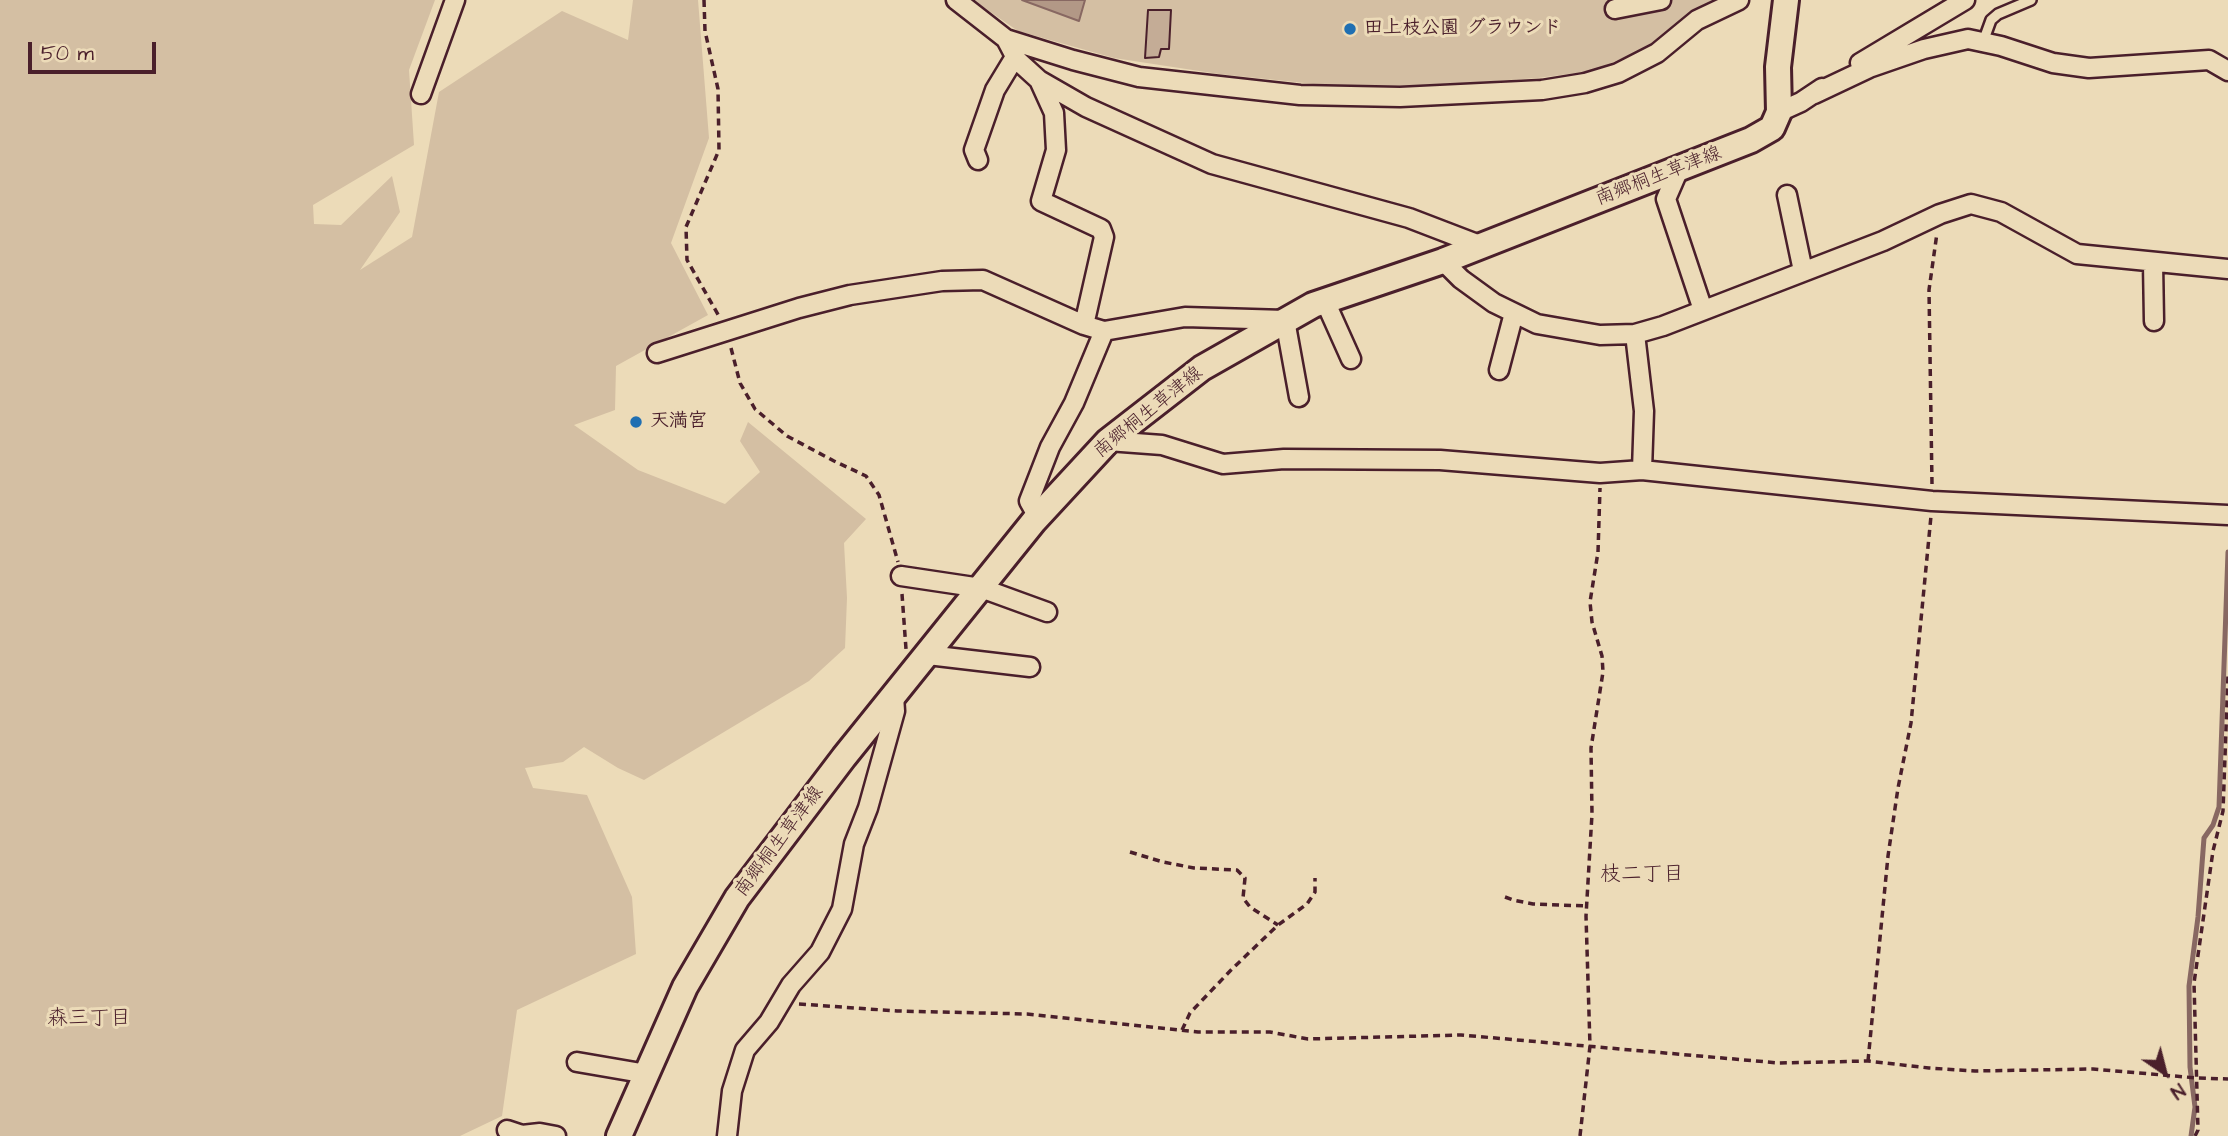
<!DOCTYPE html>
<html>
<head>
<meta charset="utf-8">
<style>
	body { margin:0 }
	#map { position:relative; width:2228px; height:1136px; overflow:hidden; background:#ecdbb8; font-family:"Architects Daughter",sans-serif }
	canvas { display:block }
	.north { position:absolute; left:2130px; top:1038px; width:70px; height:70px; -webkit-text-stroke:5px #ecdbb8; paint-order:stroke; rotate:145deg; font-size:19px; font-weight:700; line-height:28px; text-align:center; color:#4a1f2b }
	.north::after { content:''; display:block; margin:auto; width:24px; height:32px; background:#4a1f2b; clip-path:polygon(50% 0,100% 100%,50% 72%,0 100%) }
	.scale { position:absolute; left:28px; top:42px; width:128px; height:32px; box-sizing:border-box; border:4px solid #4a1f2b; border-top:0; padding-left:9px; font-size:21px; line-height:24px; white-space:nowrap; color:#4a1f2b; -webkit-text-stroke:5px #ecdbb8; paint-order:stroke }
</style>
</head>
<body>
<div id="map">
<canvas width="2228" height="1136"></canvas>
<div class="north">N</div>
<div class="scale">50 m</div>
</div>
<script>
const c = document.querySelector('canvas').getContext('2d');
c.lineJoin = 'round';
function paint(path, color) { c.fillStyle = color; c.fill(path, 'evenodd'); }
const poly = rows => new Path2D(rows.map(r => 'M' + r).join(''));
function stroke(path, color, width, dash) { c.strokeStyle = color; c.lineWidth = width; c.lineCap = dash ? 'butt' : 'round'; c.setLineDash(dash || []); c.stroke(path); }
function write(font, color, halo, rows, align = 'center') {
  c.font = font + ' "Architects Daughter","Klee One",sans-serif'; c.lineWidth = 6; c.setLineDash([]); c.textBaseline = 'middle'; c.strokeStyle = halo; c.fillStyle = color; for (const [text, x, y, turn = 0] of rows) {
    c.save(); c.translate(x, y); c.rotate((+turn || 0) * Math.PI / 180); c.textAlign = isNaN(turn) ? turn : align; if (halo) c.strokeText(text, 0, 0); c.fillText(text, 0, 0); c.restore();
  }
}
const green = poly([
	[0,0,435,0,409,70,414,145,313,205,314,224,341,225,392,176,400,212,360,270,412,237,439,92,562,11,628,40,633,0,698,0,709,138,671,243,708,315,616,366,615,410,574,425,638,470,725,504,760,472,740,441,748,422,866,519,844,543,847,598,845,648,809,681,644,780,618,768,584,747,563,762,525,768,533,788,587,795,632,897,636,954,517,1010,502,1116,460,1136,0,1136],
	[973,0,1714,0,1690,12,1650,47,1591,71,1538,78,1422,86,1333,86,1219,74,1114,58,1018,31]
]);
const water = poly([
	[1022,0,1085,0,1079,21,1022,0]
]);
const stream = poly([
	[2191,1136,2195,1107,2190,1067,2189,986,2198,917,2204,838,2213,825,2219,807,2228,552]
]);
const building = poly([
	[1148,10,1171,10,1169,49,1161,49,1159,57,1145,58,1148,10]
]);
const path = poly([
	[704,0,705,31,718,89,719,150,686,227,687,260,720,318],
	[731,348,740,383,755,409,787,436,834,461,866,476,879,495,898,562],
	[1932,484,1929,290,1937,233],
	[902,594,906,649],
	[1130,852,1163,862,1194,868,1237,870,1245,878,1243,898,1250,907,1278,925],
	[1505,897,1513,900,1533,904,1587,906],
	[799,1004,897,1011,1027,1014,1198,1032,1270,1032,1308,1039,1461,1035,1779,1063,1868,1061,1929,1068,1975,1071,2093,1069,2197,1078,2228,1079],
	[1182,1030,1190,1013,1231,970,1278,925,1307,904,1315,892,1315,878],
	[1868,1061,1888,856,1898,788,1911,723,1931,516],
	[1580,1136,1590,1046,1586,916,1592,814,1591,748,1603,672,1602,656,1592,622,1590,602,1598,552,1600,488],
	[2195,1136,2198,1130,2194,983,2213,851,2223,811,2228,675]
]);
const lane = poly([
	[1983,42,1991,20,1998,14,2031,0]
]);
const street = poly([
	[956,0,1006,39,1073,60,1139,77,1300,95,1400,97,1542,90,1585,83,1618,73,1657,53,1697,20,1739,0],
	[1615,9,1661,0],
	[1006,39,1017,60,1039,80,1086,107,1212,164,1409,218,1482,246],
	[1860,63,1965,0],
	[1039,80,1054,113,1056,150,1041,201,1101,229,1104,237,1084,325],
	[421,94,455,0],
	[1814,94,1869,68,1924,49,1968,39,2001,46,2053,63,2089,68,2209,60,2228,71],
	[1779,112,1801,102,1822,88],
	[978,160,974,150,995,90,1015,57],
	[1679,169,1666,199,1703,310],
	[1787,195,1803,271],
	[1443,261,1461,279,1494,303,1537,324,1600,335,1635,334,1663,326,1883,241,1940,214,1971,204,2001,212,2077,254,2228,269],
	[2153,263,2154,321],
	[1325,301,1351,359],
	[1635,334,1644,411,1642,470],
	[657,353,799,308,850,295,942,281,983,280,1084,325,1104,331,1185,317,1285,320,1299,397],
	[1499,370,1514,313],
	[1108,441,1162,445,1223,464,1284,459,1440,460,1600,473,1642,470,1932,501,2228,515],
	[1038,517,1029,501,1050,447,1074,403,1104,331],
	[901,576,981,588,1047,612],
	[928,655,1030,667],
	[577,1062,647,1074],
	[507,1130,522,1135,540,1133,556,1136],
	[727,1136,732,1091,745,1050,769,1022,791,985,820,952,842,909,854,844,868,808,895,711,894,696]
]);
const secondary = poly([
	[619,1136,685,987,737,898,844,757,1034,521,1108,441,1202,368,1313,305,1443,261,1751,140,1772,128,1779,112,1778,67,1786,0]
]);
const markers = [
	[1350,29,7,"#1f6fb2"],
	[636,422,7,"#1f6fb2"]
];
const poiNames = [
	["田上枝公園 グラウンド",1364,29],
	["天満宮",650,422]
];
const streetNames = [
	["南郷桐生草津線",1659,177,-21],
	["南郷桐生草津線",1149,413,-39],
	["南郷桐生草津線",780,842,-53]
];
const neighbourhoodNames = [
	["枝二丁目",1642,876],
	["森三丁目",89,1020]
];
paint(green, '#d4bfa3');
paint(water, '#b29886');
stroke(water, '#886862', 2);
stroke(stream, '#886862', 5);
paint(building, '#c4ac96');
stroke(building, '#4a1f2b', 2);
stroke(lane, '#4a1f2b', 14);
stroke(street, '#4a1f2b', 23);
stroke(secondary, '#4a1f2b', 30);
stroke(path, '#4a1f2b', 3.5, [7, 5]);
stroke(lane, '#ecdbb8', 9);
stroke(street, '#ecdbb8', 18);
stroke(secondary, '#ecdbb8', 24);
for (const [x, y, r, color] of markers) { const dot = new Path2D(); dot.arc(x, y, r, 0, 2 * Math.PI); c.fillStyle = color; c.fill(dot); stroke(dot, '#ecdbb8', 2.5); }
write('bold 19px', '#4a1f2b', '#ecdbb8', poiNames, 'left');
write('19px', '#4a1f2b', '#ecdbb8', streetNames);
write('21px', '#4a1f2b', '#ecdbb8', neighbourhoodNames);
</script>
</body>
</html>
